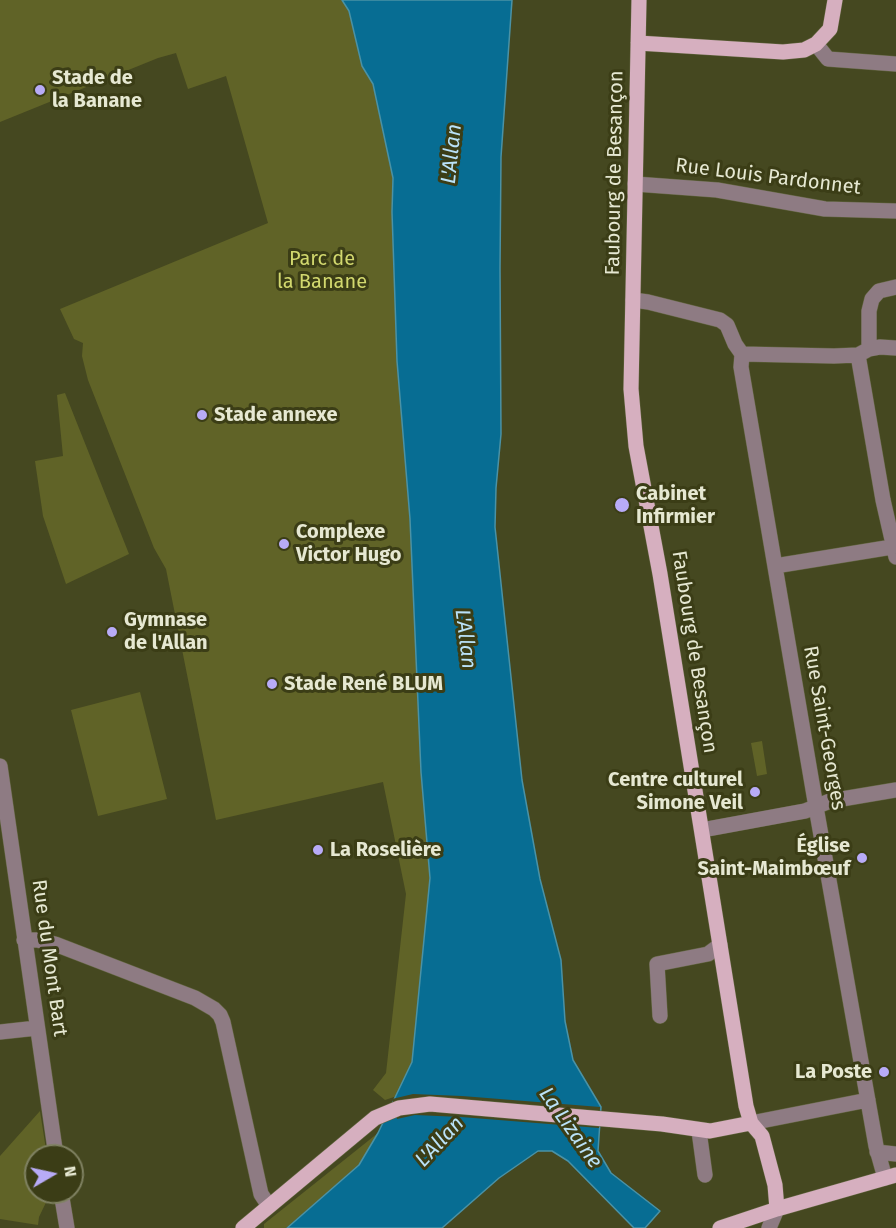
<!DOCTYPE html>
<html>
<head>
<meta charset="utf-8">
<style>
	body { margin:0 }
	#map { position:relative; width:896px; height:1228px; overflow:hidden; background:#454820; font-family:"Fira Sans",sans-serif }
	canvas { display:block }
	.north { position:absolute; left:24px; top:1144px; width:60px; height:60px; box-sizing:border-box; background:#3b3d16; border:2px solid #7f8161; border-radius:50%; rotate:81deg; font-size:16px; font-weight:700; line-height:24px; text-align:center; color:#e6e8d2 }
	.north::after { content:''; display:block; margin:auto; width:21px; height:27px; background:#b8abf7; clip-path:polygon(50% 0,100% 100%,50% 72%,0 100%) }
</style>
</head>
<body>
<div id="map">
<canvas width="896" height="1228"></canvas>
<div class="north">N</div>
</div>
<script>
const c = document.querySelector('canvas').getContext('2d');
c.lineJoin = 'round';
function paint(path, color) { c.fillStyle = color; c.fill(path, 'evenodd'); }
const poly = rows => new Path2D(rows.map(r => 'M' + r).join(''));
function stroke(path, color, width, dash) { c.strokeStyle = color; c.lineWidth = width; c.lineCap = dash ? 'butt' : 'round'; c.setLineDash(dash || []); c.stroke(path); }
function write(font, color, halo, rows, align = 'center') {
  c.font = font + ' "Fira Sans",sans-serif'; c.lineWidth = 6; c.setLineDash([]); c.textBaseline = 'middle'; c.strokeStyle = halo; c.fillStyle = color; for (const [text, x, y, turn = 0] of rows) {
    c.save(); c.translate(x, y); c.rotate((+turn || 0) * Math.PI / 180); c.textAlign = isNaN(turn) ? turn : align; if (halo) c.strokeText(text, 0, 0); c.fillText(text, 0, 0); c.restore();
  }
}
const green = poly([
	[0,0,342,0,349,11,362,66,373,84,393,178,392,212,397,361,410,519,421,772,430,878,412,1062,397,1096,385,1100,373,1090,386,1073,406,894,383,782,216,820,166,569,154,548,88,380,82,356,83,343,74,339,60,309,268,223,226,76,188,89,176,53,158,58,0,122],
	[65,393,129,554,66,584,43,516,35,461,63,456,57,395],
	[140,692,167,799,98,816,71,710],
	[762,741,767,774,757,776,751,743],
	[40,1111,47,1156,36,1156,36,1192,51,1192,39,1217,38,1225,0,1219,0,1156],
	[378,1133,359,1165,286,1228,264,1228,264,1224]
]);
const water = poly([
	[342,0,512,0,501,157,500,268,501,434,496,488,495,527,522,780,540,879,561,960,565,1021,573,1060,601,1107,598,1151,611,1173,660,1211,645,1228,634,1228,568,1161,552,1151,538,1151,499,1178,442,1228,287,1228,359,1165,378,1133,412,1062,430,878,421,772,410,519,397,361,392,212,393,178,373,84,362,66,349,11,342,0]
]);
const pier = poly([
	[413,1094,462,1096,600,1107,599,1128,461,1117,415,1115,397,1119,392,1099]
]);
const minor = poly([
	[816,44,828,59,896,64],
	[635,184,717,190,825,209,896,211],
	[633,300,648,302,720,320,727,325,735,344,742,354],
	[869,349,869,311,872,299,879,291,896,287],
	[742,354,741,367,816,807,876,1146,885,1178],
	[742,354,834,356,858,355,869,349,880,347,896,348],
	[858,355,883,500,896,557],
	[775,566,892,547],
	[0,766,56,1156],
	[702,830,805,811,830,801,896,790],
	[24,940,37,940,55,944,195,998,214,1009,220,1015,223,1022,261,1194,269,1206],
	[660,1016,657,964,708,954,720,945],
	[0,1032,37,1028],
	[751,1123,868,1100],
	[699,1131,705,1175],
	[877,1152,896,1154],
	[61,1192,67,1228],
	[769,1228,777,1209]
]);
const major = poly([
	[639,0,631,389,636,446,660,574,746,1106,751,1123,762,1136,775,1185,777,1209],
	[638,43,783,52,804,50,816,44,830,29,835,0],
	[243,1228,375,1118,399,1108,430,1104,662,1124,710,1131,751,1123],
	[720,1228,777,1209,896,1175]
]);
const markers = [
	[40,90,6,"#b8abf7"],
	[202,415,6,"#b8abf7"],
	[622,505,8,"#b8abf7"],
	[284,544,6,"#b8abf7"],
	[112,632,6,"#b8abf7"],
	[272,684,6,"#b8abf7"],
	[755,792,6,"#b8abf7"],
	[318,850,6,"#b8abf7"],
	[862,858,6,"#b8abf7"],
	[884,1072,6,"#b8abf7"]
];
const poiNames = [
	["Stade de",52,78],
	["la Banane",52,101],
	["Stade annexe",214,415],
	["Cabinet",636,494],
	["Infirmier",636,517],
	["Complexe",296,532],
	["Victor Hugo",296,555],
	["Gymnase",124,620],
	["de l'Allan",124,643],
	["Stade René BLUM",284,684],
	["Centre culturel",743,780,"right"],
	["Simone Veil",743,803,"right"],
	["Église",850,846,"right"],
	["Saint-Maimbœuf",850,869,"right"],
	["La Roselière",330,850],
	["La Poste",872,1072,"right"]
];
const streetNames = [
	["Faubourg de Besançon",615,173,-89],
	["Rue Louis Pardonnet",768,177,7],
	["Faubourg de Besançon",694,652,81],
	["Rue Saint-Georges",824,728,80],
	["Rue du Mont Bart",49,958,82]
];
const parkNames = [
	["Parc de",322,259],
	["la Banane",322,282]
];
const waterNames = [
	["L'Allan",452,154,-84],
	["L'Allan",465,639,83],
	["La Lizaine",570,1128,55],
	["L'Allan",440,1142,-47]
];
paint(green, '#606327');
paint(water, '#076d93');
stroke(water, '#4a92a6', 1.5);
paint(pier, '#454820');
stroke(minor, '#626540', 16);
stroke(major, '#626540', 16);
stroke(minor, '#8e7b83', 15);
stroke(major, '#d6afbf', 15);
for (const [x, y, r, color] of markers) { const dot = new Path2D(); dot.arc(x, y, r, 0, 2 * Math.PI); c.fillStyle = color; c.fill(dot); stroke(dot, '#3b3d16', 2); }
write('bold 20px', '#e6e8d2', '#3b3d16', poiNames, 'left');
write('20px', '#e6e8d2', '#3b3d16', streetNames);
write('20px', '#d2d86e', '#3b3d16', parkNames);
write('italic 21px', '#bae2f8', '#3b3d16', waterNames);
</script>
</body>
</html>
